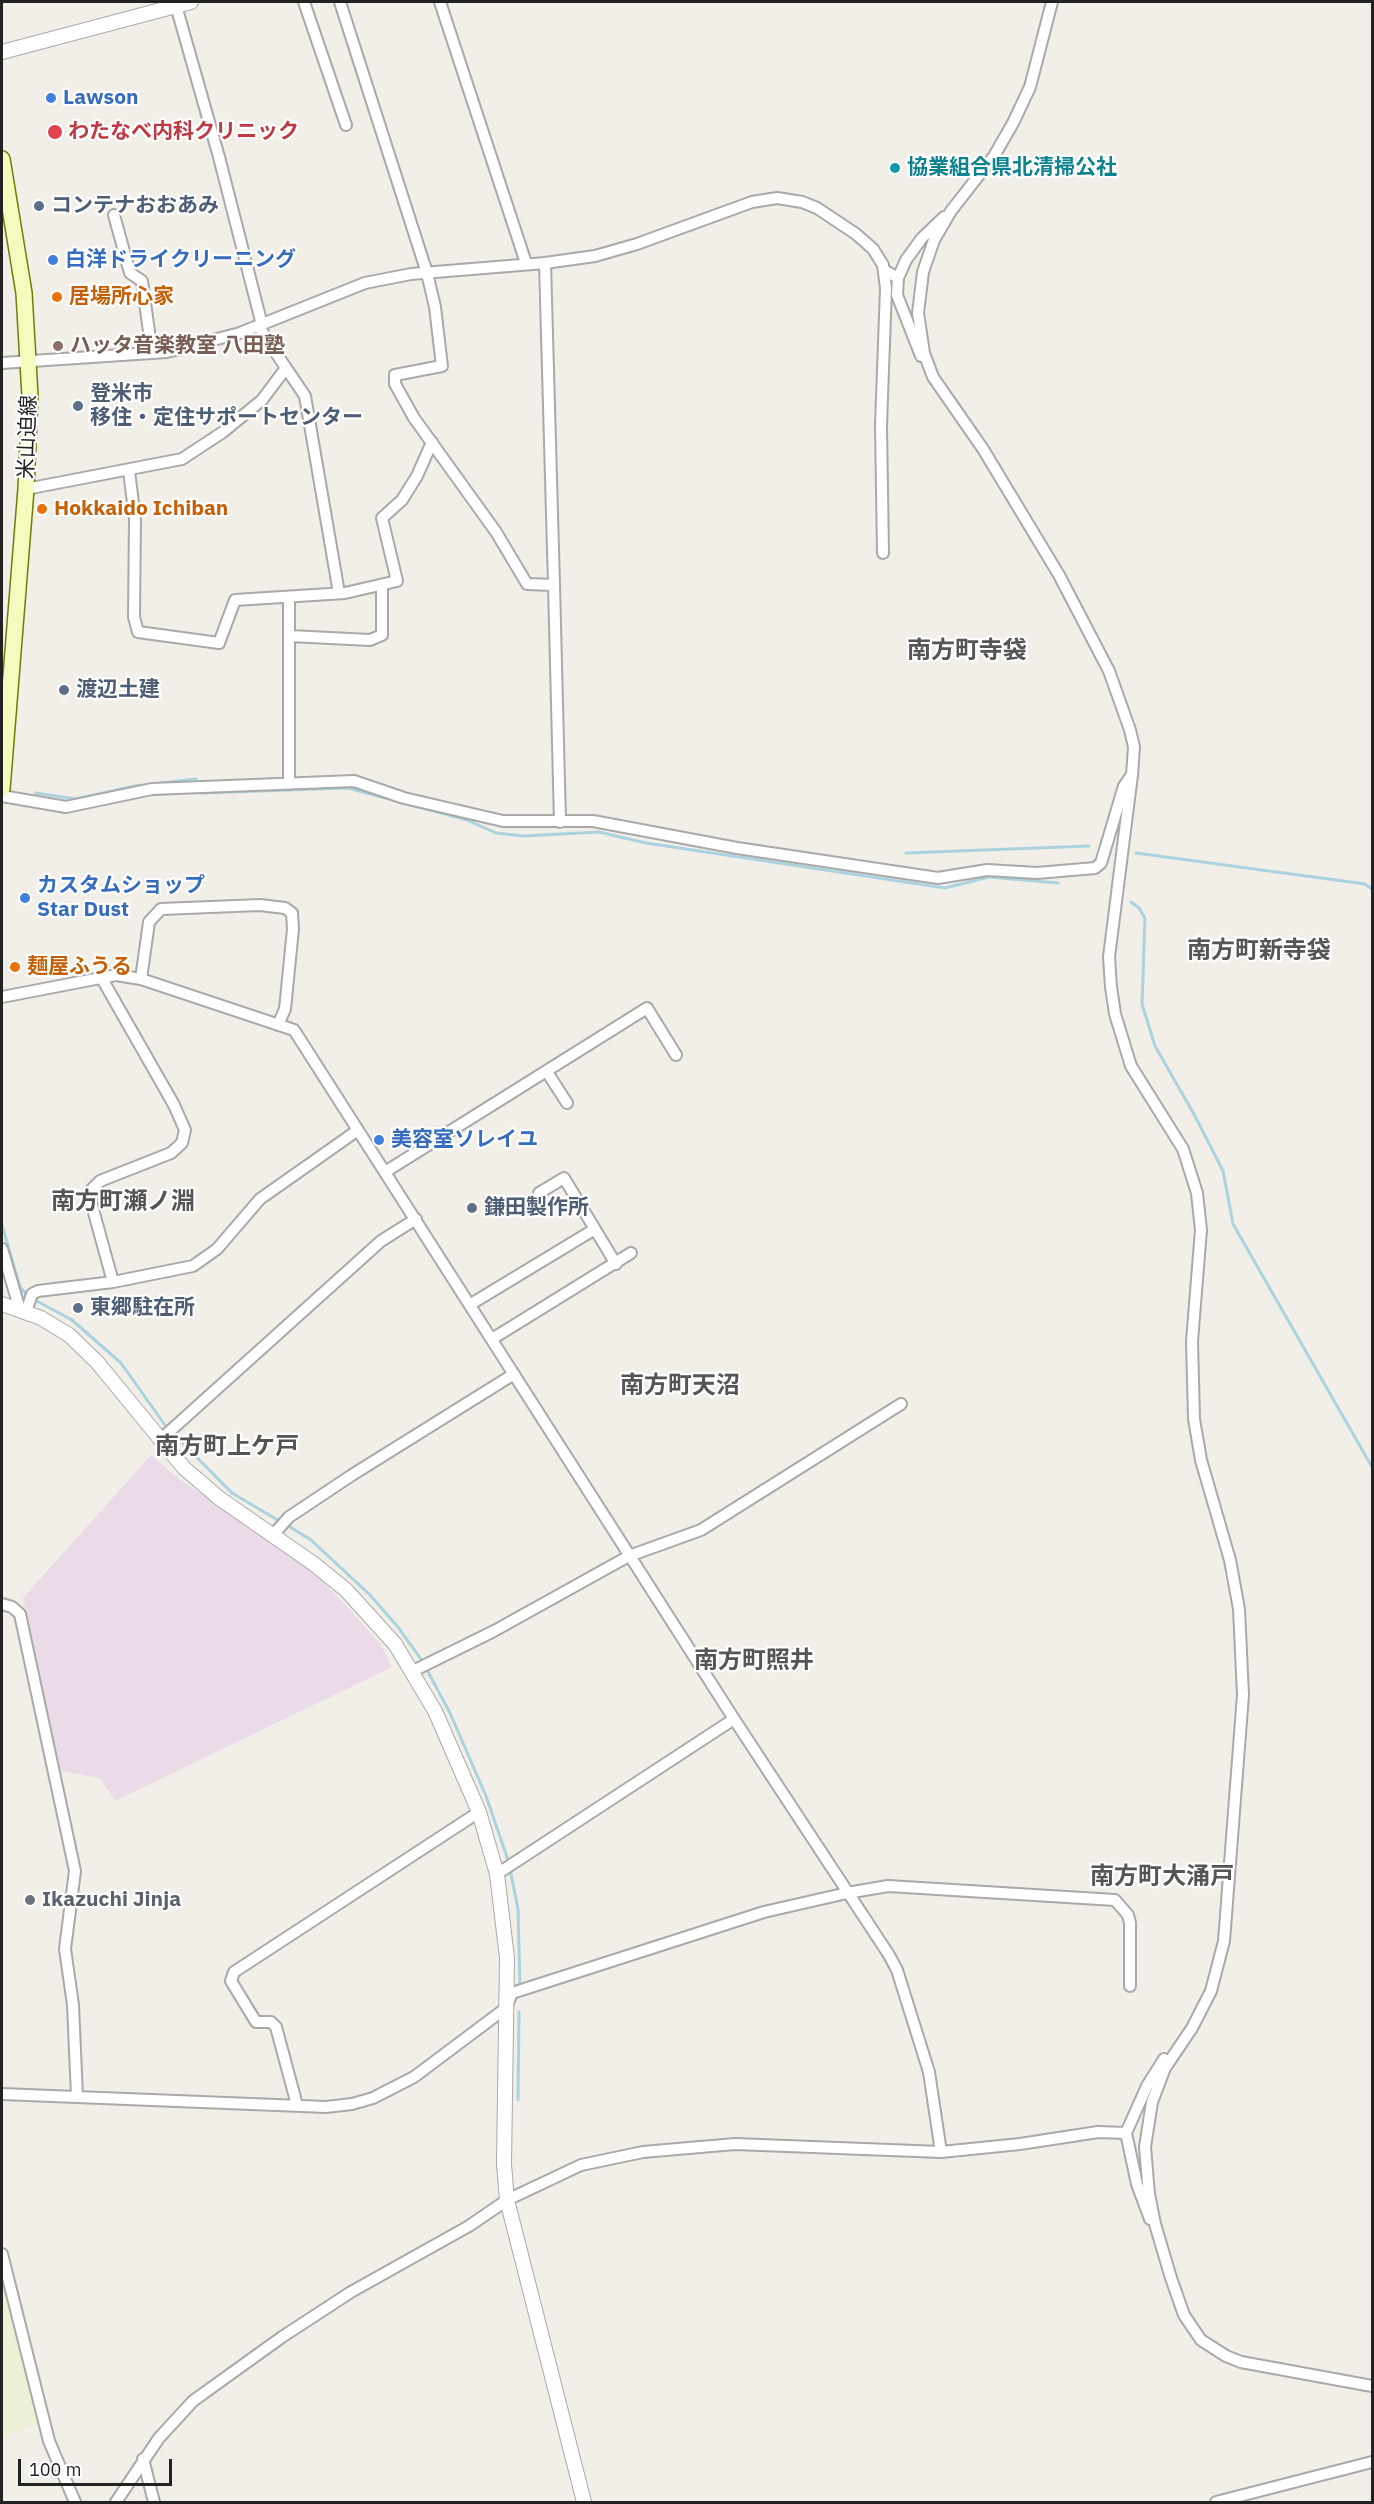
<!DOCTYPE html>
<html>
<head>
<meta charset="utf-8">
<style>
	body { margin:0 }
	#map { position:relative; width:1374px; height:2504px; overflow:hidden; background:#f2efe9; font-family:"IBM Plex Sans",sans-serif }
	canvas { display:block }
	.frame { position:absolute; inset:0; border:3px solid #222; pointer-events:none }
	.scale { position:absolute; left:18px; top:2459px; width:154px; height:27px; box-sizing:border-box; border:3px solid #222; border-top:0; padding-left:8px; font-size:18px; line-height:21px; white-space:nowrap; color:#222; -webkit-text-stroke:4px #fff; paint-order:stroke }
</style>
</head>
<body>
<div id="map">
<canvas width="1374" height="2504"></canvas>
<div class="frame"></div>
<div class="scale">100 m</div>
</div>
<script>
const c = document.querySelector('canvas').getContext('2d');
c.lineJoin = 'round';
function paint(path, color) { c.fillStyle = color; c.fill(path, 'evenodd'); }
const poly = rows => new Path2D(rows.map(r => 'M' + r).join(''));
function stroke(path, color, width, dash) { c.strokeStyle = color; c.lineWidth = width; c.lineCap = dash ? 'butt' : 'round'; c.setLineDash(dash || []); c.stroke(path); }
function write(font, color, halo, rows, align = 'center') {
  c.font = font + ' "IBM Plex Sans","Noto Sans JP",sans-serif'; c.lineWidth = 4.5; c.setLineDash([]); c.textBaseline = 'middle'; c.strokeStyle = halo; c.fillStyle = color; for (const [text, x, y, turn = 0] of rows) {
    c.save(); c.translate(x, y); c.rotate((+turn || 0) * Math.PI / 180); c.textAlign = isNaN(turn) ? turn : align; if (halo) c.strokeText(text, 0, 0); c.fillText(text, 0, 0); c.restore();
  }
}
const industrial = poly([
	[151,1455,178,1478,315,1572,380,1643,392,1667,115,1801,100,1778,60,1771,48,1725,23,1598]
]);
const farmland = poly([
	[2,2277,39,2424,2,2436]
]);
const stream = poly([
	[36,793,75,799,135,786,196,779],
	[200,793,348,788,467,820,496,833,523,836,599,832,646,843,945,888,989,877,1058,883],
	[906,853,1089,846],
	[1136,853,1365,884,1372,889],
	[1131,902,1139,908,1145,918,1142,1004,1155,1046,1195,1116,1223,1171,1233,1224,1372,1467],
	[2,1225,20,1287,27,1295],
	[33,1299,72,1320,121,1363,165,1425,232,1493,281,1522],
	[287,1525,311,1540,370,1595,398,1627,423,1662],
	[426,1668,450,1713,486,1796,509,1863],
	[510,1869,518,1909,520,1987],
	[518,2100,519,2012]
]);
const minor = poly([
	[175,2,219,157,262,325],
	[304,2,346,125],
	[340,2,427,273,435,307,442,366,395,375,395,384,414,418,496,532,527,584,554,585,560,822],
	[440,2,526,263],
	[1052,2,1030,87,1013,123,994,156,951,211,934,240,923,272,918,313,924,353,933,377,983,449,1059,575,1109,671,1130,730,1134,747,1132,775,1109,957,1111,987,1115,1014,1131,1066,1183,1149,1197,1193,1201,1230,1192,1341,1194,1419,1201,1460,1230,1560,1239,1609,1243,1695,1224,1941,1211,1991,1192,2028,1165,2068,1152,2102,1145,2147,1149,2194,1155,2224,1171,2278,1184,2315,1201,2340,1226,2356,1241,2362,1372,2386],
	[114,215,130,273,142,281,152,353],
	[545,263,554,585],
	[884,270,898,278,897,295,921,356],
	[898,278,906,260,922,238,944,217],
	[2,363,167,352,240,333,365,283,411,274,545,263,595,256,637,244,752,202,777,198,802,202,817,208,856,234,873,249,883,265,886,288,881,425,883,553],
	[286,368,305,396,339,593],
	[129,471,135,519,134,617,138,632,219,643,235,600,345,593,397,581,382,518,402,500,417,476,432,442],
	[26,489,182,459,223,432,262,400,286,368,259,327],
	[290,636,370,640,382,635,382,586],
	[289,784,289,598],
	[2,796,66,807,152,789,354,781,404,798,503,821,593,821,737,848,938,878,987,870,1037,873,1095,868,1101,863,1124,786,1131,776],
	[101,977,174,1105,185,1130,182,1143,171,1153,100,1181,91,1190,91,1202,113,1282],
	[141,979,149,922,161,909,260,905,285,908,292,913,293,929,285,1009,278,1025],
	[2,997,116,975,141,979,294,1030,734,1719,889,1955,897,1970,929,2072,941,2152],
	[547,1072,567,1103],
	[385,1172,647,1008,676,1055],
	[539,1193,564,1178,616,1264],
	[2,1249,20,1310],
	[471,1304,595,1229],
	[26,1312,32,1294,38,1291,113,1282,193,1266,217,1249,260,1199,358,1130],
	[492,1339,631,1253],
	[160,1440,381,1241,416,1219],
	[273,1535,289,1517,352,1475,514,1374],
	[2,1604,12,1607,20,1614,75,1871,65,1949,73,2005,77,2096],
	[413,1671,494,1631,629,1556,701,1530,901,1404],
	[497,1874,734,1719],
	[2,2094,326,2107,352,2104,373,2098,414,2077,506,2008,512,1993,764,1912,847,1893,888,1886,1115,1900,1128,1915,1130,1923,1130,1986],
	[297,2105,276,2027,271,2022,256,2022,231,1981,234,1972,479,1812],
	[1126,2133,1137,2184,1150,2219],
	[2,2254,49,2441,75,2502],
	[143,2459,154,2502],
	[116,2502,159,2438,193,2401,282,2337,351,2292,469,2226,507,2200,581,2165,643,2152,735,2144,941,2152,1020,2144,1098,2132,1126,2133,1147,2086,1164,2059],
	[1216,2502,1372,2462]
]);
const tertiary = poly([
	[2,52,191,2],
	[2,1304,41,1318,69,1335,97,1362,184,1468,219,1498,314,1564,346,1590,395,1644,435,1711,479,1812,497,1874,507,1958,504,2164,507,2200,584,2502]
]);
const secondary = poly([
	[2,159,24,293,30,396,26,489,2,789]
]);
const markers = [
	[51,98,6,"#3f7fe0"],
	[55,132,8,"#e0444e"],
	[895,168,6,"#0f9aa8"],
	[39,206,6,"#5c6f8a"],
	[53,260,6,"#3f7fe0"],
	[57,297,6,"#e8710a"],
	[58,346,6,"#8d6e63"],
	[78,406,6,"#5c6f8a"],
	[42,509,6,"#e8710a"],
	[64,690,6,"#5c6f8a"],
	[25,898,6,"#3f7fe0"],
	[15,967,6,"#e8710a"],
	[379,1140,6,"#3f7fe0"],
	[472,1208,6,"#5c6f8a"],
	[78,1308,6,"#5c6f8a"],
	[30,1900,6,"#6b7280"]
];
const shopNames = [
	["Lawson",63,98],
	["白洋ドライクリーニング",65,260],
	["カスタムショップ",37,886],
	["Star Dust",37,910],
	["美容室ソレイユ",391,1140]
];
const healthNames = [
	["わたなべ内科クリニック",68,132]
];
const cultureNames = [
	["協業組合県北清掃公社",907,168]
];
const serviceNames = [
	["コンテナおおあみ",51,206],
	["登米市",90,394],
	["移住・定住サポートセンター",90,418],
	["渡辺土建",76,690],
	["鎌田製作所",484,1208],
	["東郷駐在所",90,1308]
];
const foodNames = [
	["居場所心家",69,297],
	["Hokkaido Ichiban",54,509],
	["麺屋ふうる",27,967]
];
const educationNames = [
	["ハッタ音楽教室 八田塾",70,346]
];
const streetNames = [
	["米山迫線",28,437,-88]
];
const worshipNames = [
	["Ikazuchi Jinja",42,1900]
];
const quarterNames = [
	["南方町寺袋",967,651],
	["南方町新寺袋",1259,951],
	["南方町瀬ノ淵",123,1202],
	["南方町天沼",680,1386],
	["南方町上ケ戸",227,1447],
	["南方町照井",754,1661],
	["南方町大涌戸",1162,1877]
];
paint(industrial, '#ebdbe8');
paint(farmland, '#eef0d5');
stroke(stream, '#aad3df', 3);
stroke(minor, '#a9a9a9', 14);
stroke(tertiary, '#a9a9a9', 16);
stroke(secondary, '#707d05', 18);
stroke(minor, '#fff', 10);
stroke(tertiary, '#fff', 14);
stroke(secondary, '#f7fabf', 15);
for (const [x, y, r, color] of markers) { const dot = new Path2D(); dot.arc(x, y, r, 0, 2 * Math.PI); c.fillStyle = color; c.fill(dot); stroke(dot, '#fff', 2); }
write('bold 21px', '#366cbe', '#fff', shopNames, 'left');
write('bold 21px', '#be3a42', '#fff', healthNames, 'left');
write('bold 21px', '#0d838f', '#fff', cultureNames, 'left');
write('bold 21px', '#4e5e75', '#fff', serviceNames, 'left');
write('bold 21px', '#c56008', '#fff', foodNames, 'left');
write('bold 21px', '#785e54', '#fff', educationNames, 'left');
write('21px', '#222', '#fff', streetNames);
write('bold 21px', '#5b616d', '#fff', worshipNames, 'left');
write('bold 24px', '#555', '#fff', quarterNames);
</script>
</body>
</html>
